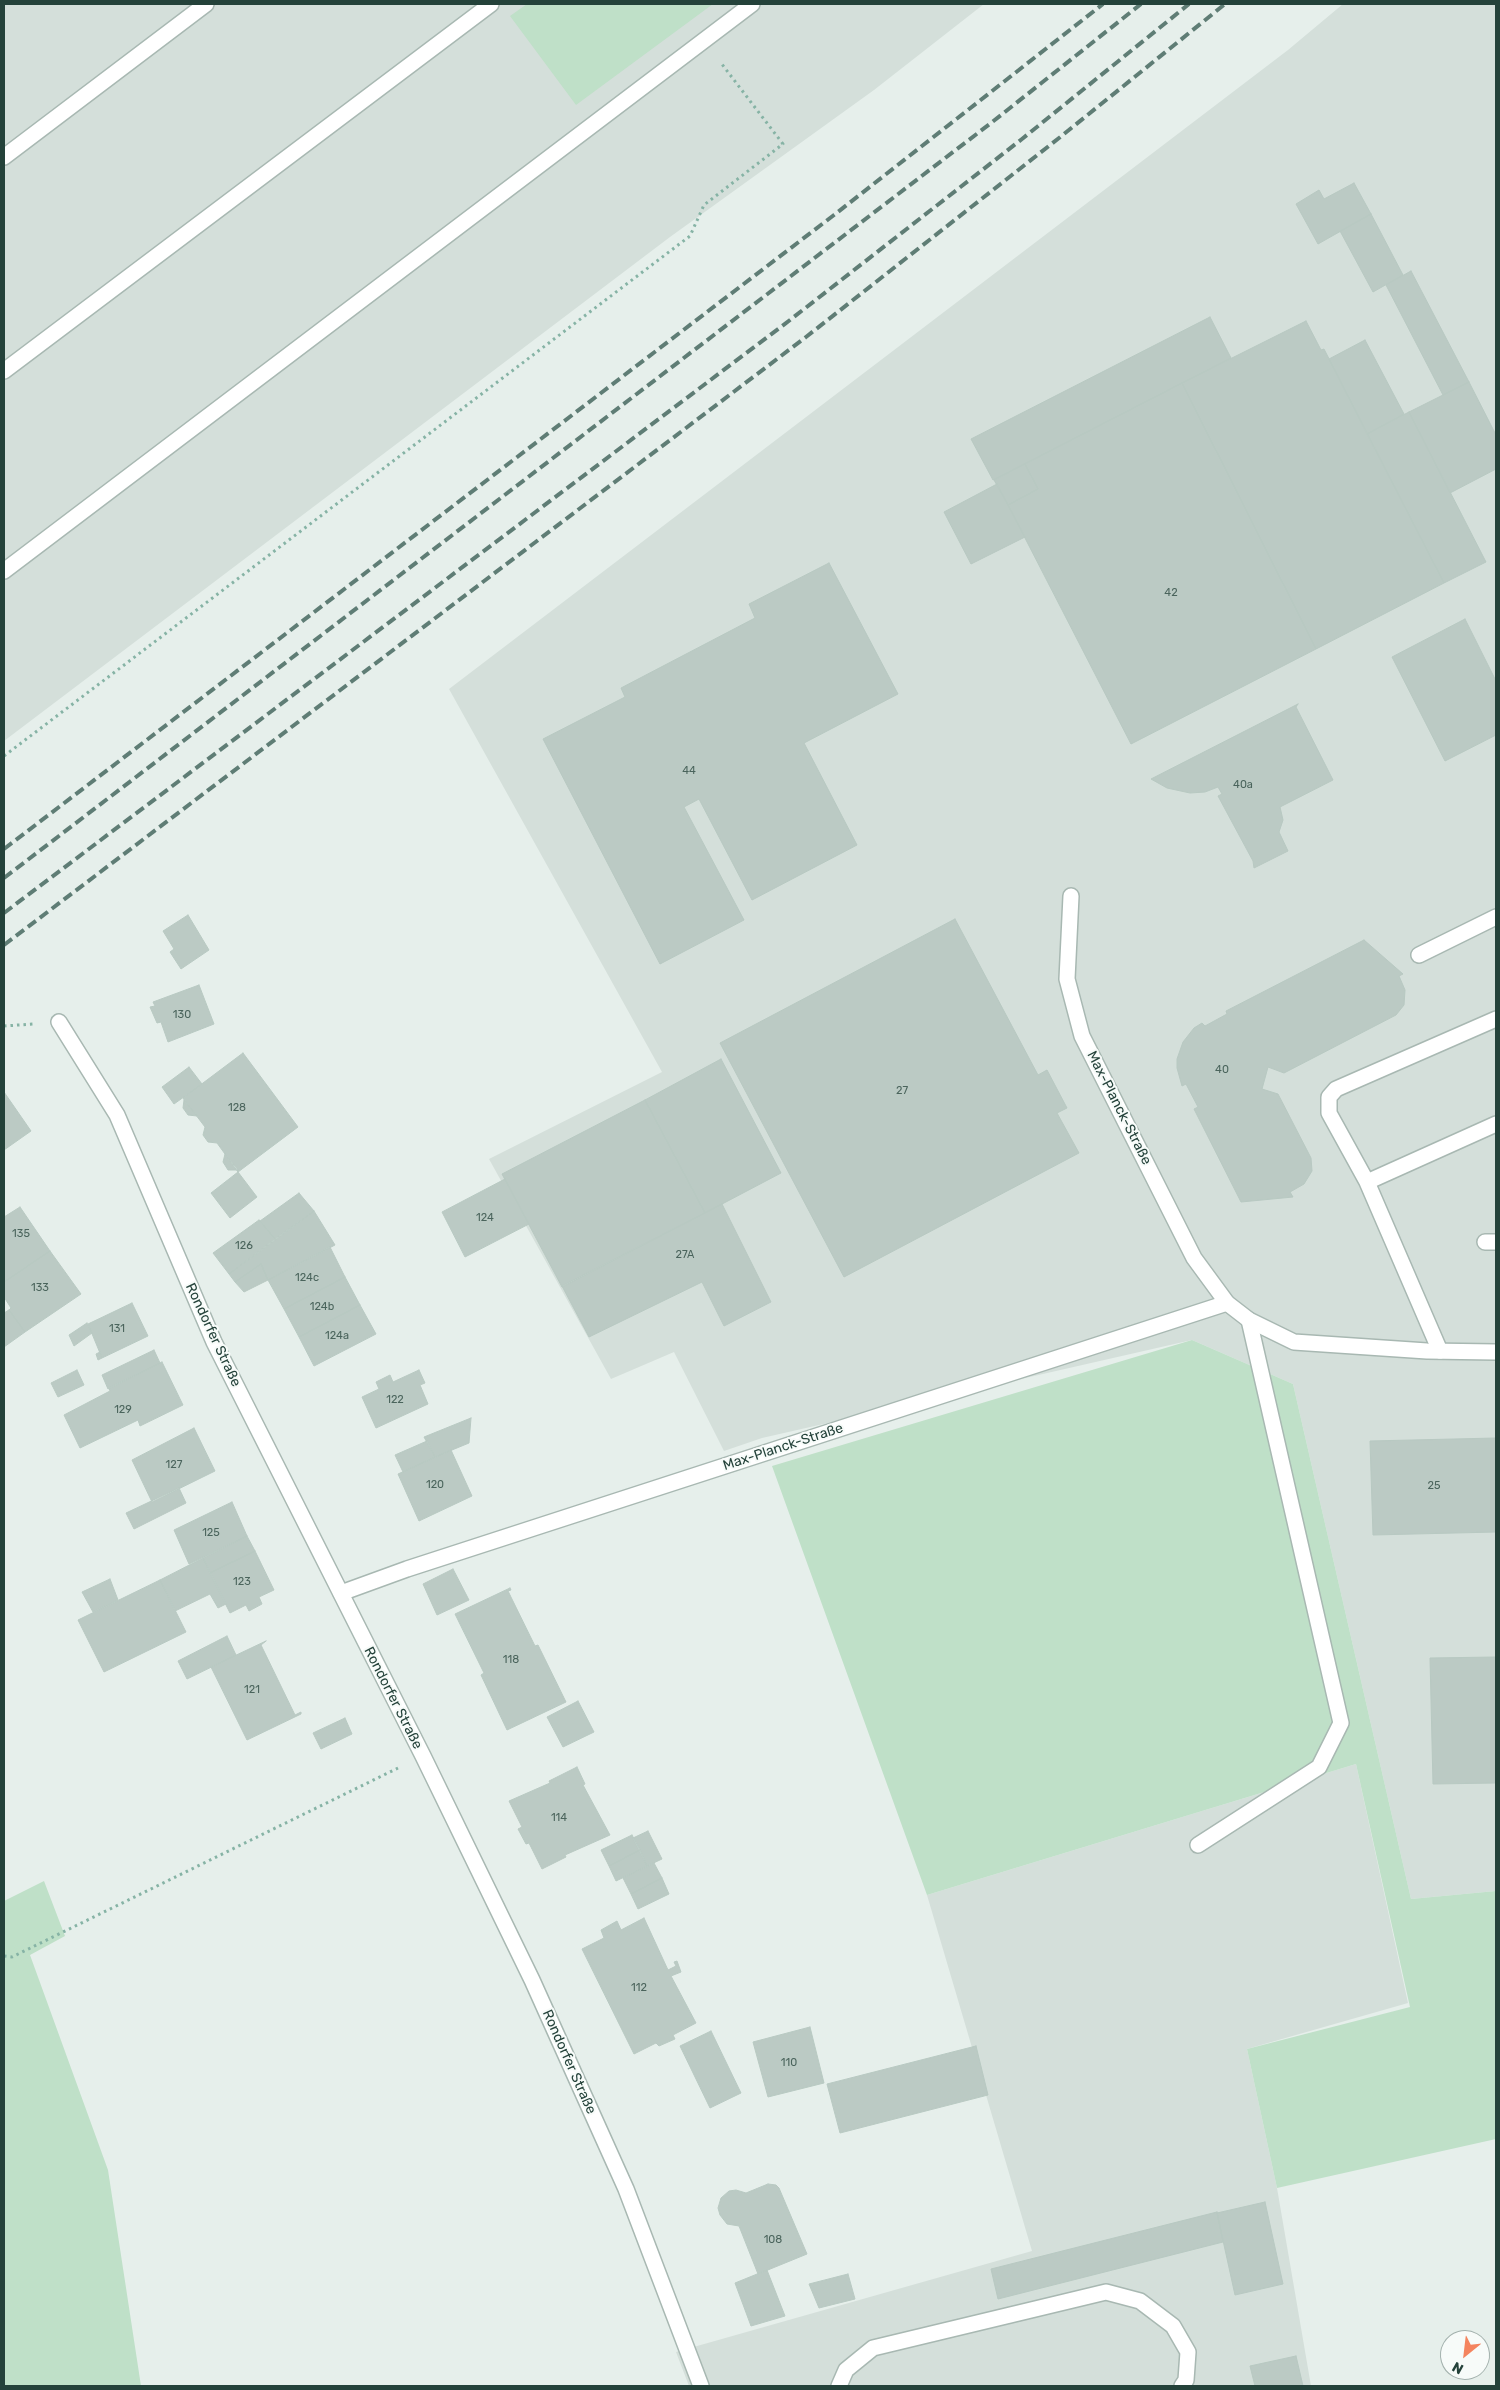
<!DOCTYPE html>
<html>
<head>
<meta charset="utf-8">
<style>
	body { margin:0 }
	#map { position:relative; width:1500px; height:2390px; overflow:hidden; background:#e6efeb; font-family:Rubik,sans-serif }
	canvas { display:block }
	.frame { position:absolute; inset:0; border:5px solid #24423a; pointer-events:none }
	.north { position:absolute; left:1440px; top:2330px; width:50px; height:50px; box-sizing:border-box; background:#f7fbf9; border:1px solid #a3b1ad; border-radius:50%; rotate:209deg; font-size:14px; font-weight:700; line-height:20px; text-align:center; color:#24423a }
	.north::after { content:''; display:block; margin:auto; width:18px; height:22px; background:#f4845f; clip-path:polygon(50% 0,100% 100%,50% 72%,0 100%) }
</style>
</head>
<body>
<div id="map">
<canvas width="1500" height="2390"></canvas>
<div class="frame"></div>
<div class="north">N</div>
</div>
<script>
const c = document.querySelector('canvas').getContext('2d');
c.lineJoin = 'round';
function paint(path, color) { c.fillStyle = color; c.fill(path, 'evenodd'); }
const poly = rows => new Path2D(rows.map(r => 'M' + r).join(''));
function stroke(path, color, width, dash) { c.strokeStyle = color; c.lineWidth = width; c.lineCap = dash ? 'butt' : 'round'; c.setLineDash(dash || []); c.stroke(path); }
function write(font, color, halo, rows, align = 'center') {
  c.font = font + ' Rubik,sans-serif'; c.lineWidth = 4; c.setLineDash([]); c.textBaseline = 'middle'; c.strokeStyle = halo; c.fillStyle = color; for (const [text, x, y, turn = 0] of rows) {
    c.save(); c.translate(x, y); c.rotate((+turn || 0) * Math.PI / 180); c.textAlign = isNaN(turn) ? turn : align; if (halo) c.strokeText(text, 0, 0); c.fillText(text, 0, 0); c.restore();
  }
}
const built = poly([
	[4,4,984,4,874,90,670,237,4,741],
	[1343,4,1496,4,1496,1891,1411,1899,1293,1384,1192,1340,762,1438,724,1451,674,1352,611,1379,489,1159,662,1072,449,689,1288,50],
	[1356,1764,1408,2003,1247,2049,1277,2188,1311,2386,689,2386,676,2352,1032,2251,927,1895]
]);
const green = poly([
	[527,4,713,4,576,105,510,16],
	[1192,1340,1293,1384,1411,1899,1496,1891,1496,2139,1277,2188,1247,2049,1410,2007,1356,1764,927,1895,772,1466],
	[44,1881,65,1936,30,1955,108,2170,141,2386,4,2386,4,1901]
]);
const building = poly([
	[1354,183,1371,214,1318,244,1296,204,1319,190,1324,199,1354,183],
	[1371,214,1403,275,1373,292,1340,231,1371,214],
	[1411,271,1469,382,1443,395,1386,285,1411,271],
	[1210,317,1231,358,993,480,971,439,1210,317],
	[1306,321,1321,350,1324,349,1444,583,1316,649,1182,383,1306,321],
	[1365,340,1404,414,1367,434,1329,359,1365,340],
	[1469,382,1496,435,1496,469,1450,493,1409,412,1469,382],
	[1182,383,1316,649,1131,744,1008,505,1038,489,1025,464,1182,383],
	[1409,412,1486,562,1444,583,1367,434,1409,412],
	[1025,464,1038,489,1008,505,994,480,1025,464],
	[997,484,1025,537,971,564,944,512,997,484],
	[829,563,898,694,804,743,857,845,752,900,699,799,684,807,744,920,660,964,543,739,625,697,621,688,755,618,749,604,829,563],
	[1465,619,1496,681,1496,735,1445,761,1392,657,1465,619],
	[1298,704,1296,707,1333,780,1280,807,1283,820,1279,832,1288,851,1254,868,1253,861,1218,796,1222,794,1218,787,1205,792,1190,793,1167,788,1151,779,1298,704],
	[188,915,209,950,181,969,170,952,174,949,163,931,188,915],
	[955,919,1038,1075,1047,1070,1067,1108,1057,1113,1079,1153,844,1277,720,1043,955,919],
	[1364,940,1403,974,1399,976,1405,990,1404,1005,1396,1015,1284,1073,1268,1067,1262,1089,1278,1094,1311,1158,1312,1171,1304,1184,1290,1192,1293,1197,1241,1202,1194,1109,1198,1107,1186,1084,1182,1086,1177,1068,1177,1059,1183,1042,1194,1028,1202,1023,1205,1026,1227,1014,1226,1011,1364,940],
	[199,985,214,1024,168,1042,161,1022,157,1023,150,1007,155,1006,153,1002,199,985],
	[243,1053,298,1127,238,1172,217,1143,208,1142,203,1135,205,1127,183,1098,243,1053],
	[721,1059,781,1173,705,1213,645,1100,721,1059],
	[189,1067,202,1084,174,1104,162,1087,189,1067],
	[4,1092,31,1131,4,1150,4,1092],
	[184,1100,197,1116,188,1115,183,1108,184,1100],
	[645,1100,705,1213,562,1287,502,1174,645,1100],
	[225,1154,238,1170,228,1170,223,1162,225,1154],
	[238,1172,257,1197,230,1218,211,1193,238,1172],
	[505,1179,529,1224,465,1257,442,1212,505,1179],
	[299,1193,314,1211,275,1239,260,1221,299,1193],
	[722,1204,771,1302,724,1326,702,1282,589,1337,562,1286,722,1204],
	[20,1207,50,1251,4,1282,4,1217,20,1207],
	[314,1211,335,1245,268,1280,261,1264,235,1282,229,1274,314,1211],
	[259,1220,275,1239,229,1274,213,1253,259,1220],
	[330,1247,345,1277,284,1309,268,1280,330,1247],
	[50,1251,81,1294,25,1332,9,1310,11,1308,4,1297,4,1282,50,1251],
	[261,1264,268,1280,244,1292,235,1282,261,1264],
	[345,1277,360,1305,299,1337,284,1309,345,1277],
	[132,1303,148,1336,102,1358,88,1324,132,1303],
	[360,1305,376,1334,314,1366,299,1337,360,1305],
	[9,1310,25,1332,4,1347,4,1313,9,1310],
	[87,1323,92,1333,74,1346,69,1335,87,1323],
	[154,1350,160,1363,108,1389,102,1375,154,1350],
	[100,1352,102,1358,98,1360,96,1354,100,1352],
	[162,1362,183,1405,140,1426,138,1420,80,1448,64,1415,110,1391,109,1388,162,1362],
	[77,1370,84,1385,58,1397,51,1383,77,1370],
	[419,1370,425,1383,420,1385,428,1404,376,1428,362,1397,379,1389,376,1382,390,1375,393,1382,419,1370],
	[471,1418,469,1443,435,1457,424,1437,471,1418],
	[194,1428,215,1471,152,1502,132,1460,194,1428],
	[1496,1438,1496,1532,1373,1535,1370,1441,1496,1438],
	[427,1441,435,1457,403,1472,395,1455,427,1441],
	[451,1450,472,1496,419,1521,398,1474,451,1450],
	[179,1488,186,1503,134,1529,126,1513,179,1488],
	[232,1502,247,1536,189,1564,174,1530,232,1502],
	[247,1536,255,1551,210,1573,203,1558,247,1536],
	[255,1551,274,1590,259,1597,262,1604,249,1611,246,1605,230,1613,210,1573,255,1551],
	[203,1558,226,1604,218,1608,210,1594,175,1611,160,1580,203,1558],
	[453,1569,469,1600,437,1615,423,1584,453,1569],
	[110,1579,118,1600,93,1612,82,1592,110,1579],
	[160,1580,186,1632,104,1672,78,1620,160,1580],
	[510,1588,511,1590,508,1591,535,1646,538,1645,566,1702,507,1730,481,1675,484,1673,455,1614,510,1588],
	[227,1636,236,1655,187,1679,178,1661,227,1636],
	[266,1641,261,1645,295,1715,301,1712,301,1714,247,1740,211,1667,266,1641],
	[1496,1657,1496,1783,1433,1784,1430,1658,1496,1657],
	[578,1701,594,1732,563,1747,547,1717,578,1701],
	[345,1718,352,1734,321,1749,313,1733,345,1718],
	[577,1767,585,1784,583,1785,610,1835,565,1855,566,1857,542,1869,529,1843,526,1844,518,1829,522,1827,509,1801,550,1783,549,1781,577,1767],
	[648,1831,662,1859,647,1866,633,1838,648,1831],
	[632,1835,640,1850,609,1866,601,1850,632,1835],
	[640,1850,647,1866,616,1881,609,1866,640,1850],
	[654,1863,662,1878,631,1894,623,1878,654,1863],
	[662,1878,669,1894,638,1909,631,1894,662,1878],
	[644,1918,668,1970,676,1966,674,1962,677,1961,681,1972,671,1976,696,2023,673,2035,675,2039,659,2046,656,2043,634,2054,582,1949,604,1938,601,1930,617,1921,621,1930,644,1918],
	[810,2027,824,2083,768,2097,753,2042,810,2027],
	[711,2031,741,2093,710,2108,680,2046,711,2031],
	[976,2046,988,2095,840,2133,827,2084,976,2046],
	[768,2184,776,2185,779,2188,807,2254,758,2274,739,2226,727,2224,720,2215,718,2208,721,2198,729,2191,736,2190,746,2193,768,2184],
	[1265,2202,1283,2284,1235,2295,1217,2213,1265,2202],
	[1217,2212,1223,2242,998,2299,991,2269,1217,2212],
	[767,2270,785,2316,751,2326,735,2283,767,2270],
	[848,2274,855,2299,819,2308,809,2284,848,2274],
	[1296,2356,1303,2386,1255,2386,1250,2366,1296,2356]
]);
const path = poly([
	[4,756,690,236,704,205,783,144,721,63],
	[4,1026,33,1024],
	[4,1956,12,1957,398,1768]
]);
const lane = poly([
	[4,157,206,4],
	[4,371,491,4],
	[4,571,752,4],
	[1419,955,1496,917],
	[1367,1182,1329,1113,1329,1097,1336,1089,1496,1019],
	[1485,1242,1496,1242],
	[1440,1351,1367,1182,1496,1124],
	[341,1593,407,1569,1227,1303],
	[1198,1845,1319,1767,1341,1723,1249,1320],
	[839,2386,846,2370,873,2348,1106,2292,1140,2301,1173,2326,1188,2352,1186,2380,1182,2386]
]);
const street = poly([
	[1071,896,1067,979,1082,1036,1194,1258,1227,1303,1249,1320,1294,1342,1427,1351,1496,1352],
	[59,1022,117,1115,214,1342,423,1756,532,1980,626,2189,701,2386]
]);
const rail = poly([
	[4,849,834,215,1103,4],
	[4,878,991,123,1141,4],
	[4,913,790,320,1022,139,1189,4],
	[4,945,806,337,1059,138,1225,4]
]);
const numberNames = [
	["42",1171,593],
	["44",689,771],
	["40a",1243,785],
	["130",182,1015],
	["40",1222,1070],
	["27",902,1091],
	["128",237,1108],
	["124",485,1218],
	["135",21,1234],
	["126",244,1246],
	["27A",685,1255],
	["124c",307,1278],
	["133",40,1288],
	["124b",322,1307],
	["131",117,1329],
	["124a",337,1336],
	["122",395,1400],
	["129",123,1410],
	["127",174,1465],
	["120",435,1485],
	["25",1434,1486],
	["125",211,1533],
	["123",242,1582],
	["118",511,1660],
	["121",252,1690],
	["114",559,1818],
	["112",639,1988],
	["110",789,2063],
	["108",773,2240]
];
const streetNames = [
	["Max-Planck-Straße",1119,1108,63],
	["Rondorfer Straße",213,1335,65],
	["Max-Planck-Straße",783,1447,-18],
	["Rondorfer Straße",393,1698,63],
	["Rondorfer Straße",569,2062,66]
];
paint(built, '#d4dfda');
paint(green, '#bfe0c8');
paint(building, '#bbcac4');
stroke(building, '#b8c9c2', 1);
stroke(lane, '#a8b8b2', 18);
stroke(street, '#a8b8b2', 18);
stroke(path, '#86b3a5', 3, [2.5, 4]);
stroke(lane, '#fff', 15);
stroke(street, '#fff', 15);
stroke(rail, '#5f7d75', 4, [10, 5]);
write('11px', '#4a645c', null, numberNames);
write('14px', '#24423a', '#f7fbf9', streetNames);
</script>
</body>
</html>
